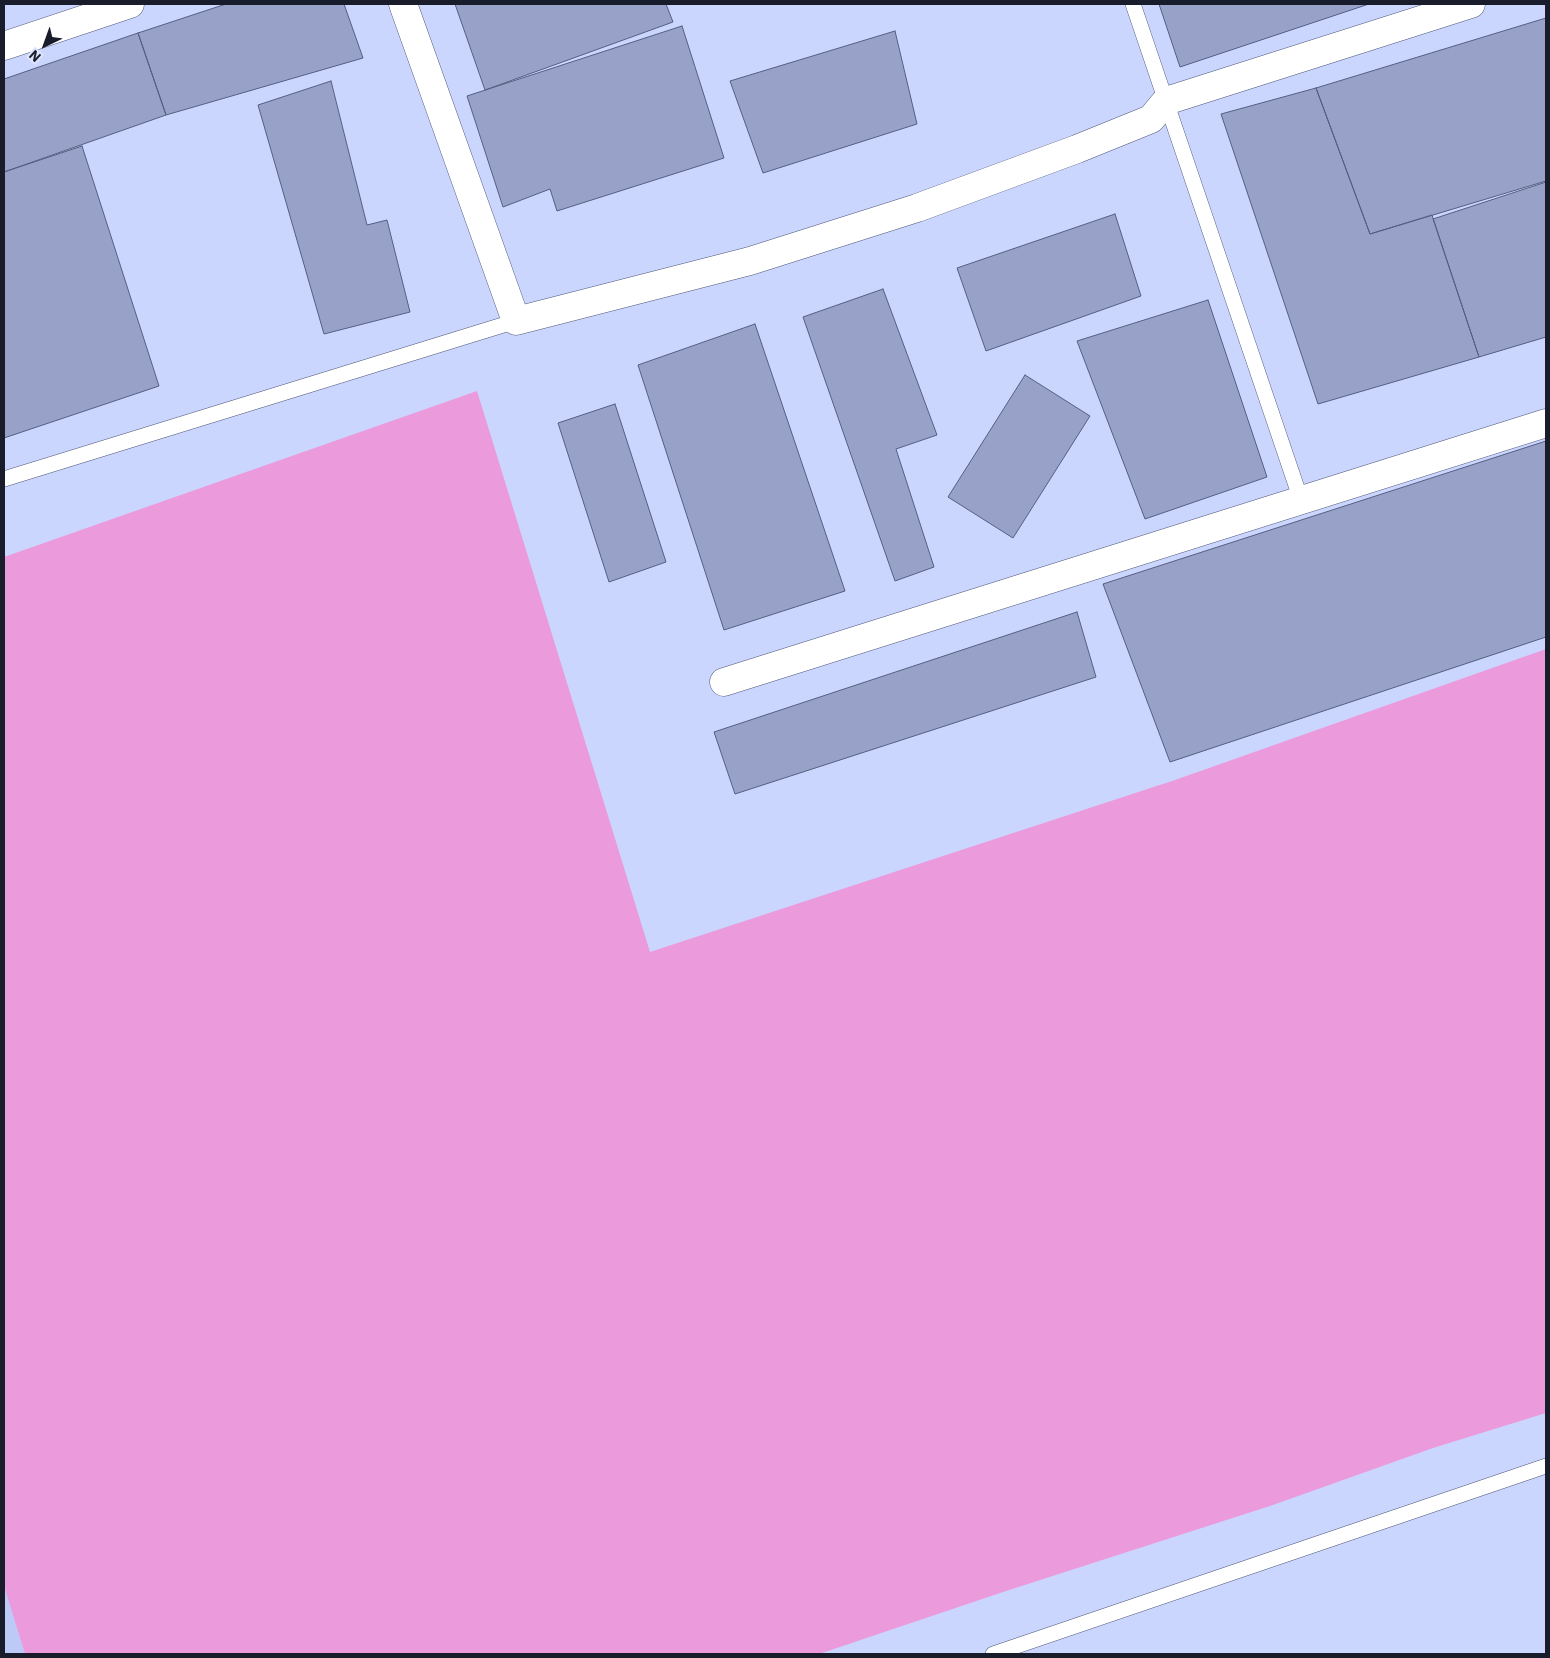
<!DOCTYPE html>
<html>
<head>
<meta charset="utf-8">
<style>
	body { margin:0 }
	#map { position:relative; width:1550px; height:1658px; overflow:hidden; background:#cbd6fe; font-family:"IBM Plex Sans",sans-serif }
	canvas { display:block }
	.frame { position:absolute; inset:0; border:5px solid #191c2b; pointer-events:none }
	.north { position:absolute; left:20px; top:20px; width:50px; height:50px; -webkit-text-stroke:4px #dde4fc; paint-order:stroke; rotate:222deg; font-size:14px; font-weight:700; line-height:20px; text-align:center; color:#191c2b }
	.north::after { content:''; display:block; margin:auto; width:18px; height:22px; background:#191c2b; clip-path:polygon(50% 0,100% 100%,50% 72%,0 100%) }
</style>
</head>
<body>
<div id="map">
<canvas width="1550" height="1658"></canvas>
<div class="frame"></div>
<div class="north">N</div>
</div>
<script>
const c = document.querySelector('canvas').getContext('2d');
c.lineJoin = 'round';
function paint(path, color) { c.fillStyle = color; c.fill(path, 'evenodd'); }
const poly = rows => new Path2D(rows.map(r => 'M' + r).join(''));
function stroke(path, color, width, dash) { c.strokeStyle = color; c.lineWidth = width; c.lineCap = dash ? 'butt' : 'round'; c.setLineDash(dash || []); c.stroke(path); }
const built = poly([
	[4,1586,25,1654,4,1654]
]);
const water = poly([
	[477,391,650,952,1175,780,1546,649,1546,1413,1433,1448,1270,1506,1006,1591,819,1654,25,1654,4,1586,4,557]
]);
const building = poly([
	[226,4,344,4,363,58,166,115,138,33,226,4],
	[455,4,666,4,673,22,485,90,455,4],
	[1159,4,1369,4,1180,67,1159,4],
	[1546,18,1546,181,1370,234,1316,88,1546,18],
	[682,26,724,158,557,211,550,189,503,207,467,96,682,26],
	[895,31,917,124,763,173,730,81,895,31],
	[138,33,166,115,4,172,4,79,138,33],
	[331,81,367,225,387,220,410,312,324,334,258,105,331,81],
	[1316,88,1370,234,1432,215,1479,357,1318,404,1221,114,1316,88],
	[82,146,159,386,4,438,4,172,82,146],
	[1546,182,1546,337,1479,357,1433,219,1546,182],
	[1115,214,1141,296,986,351,957,268,1115,214],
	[883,289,937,435,896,449,934,567,895,581,803,317,883,289],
	[1208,300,1267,477,1145,519,1077,341,1208,300],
	[755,324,845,591,724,630,638,365,755,324],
	[1025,375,1090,416,1013,538,948,497,1025,375],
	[615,404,666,562,609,582,558,423,615,404],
	[1546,441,1546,637,1170,762,1103,584,1546,441],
	[1077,612,1096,677,735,794,714,732,1077,612]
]);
const service = poly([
	[1133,4,1301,500],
	[4,479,516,321],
	[993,1654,1546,1466]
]);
const minor = poly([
	[403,4,516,321,750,261,917,208,1077,149,1151,119,1166,101,1471,4],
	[4,46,130,4],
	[724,682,1546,423]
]);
paint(built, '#bdc9f7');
paint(water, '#eb9adc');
paint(building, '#98a2c8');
stroke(building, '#565e81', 1);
stroke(service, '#4f5779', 16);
stroke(minor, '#4f5779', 29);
stroke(service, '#fff', 15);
stroke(minor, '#fff', 28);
</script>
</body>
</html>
